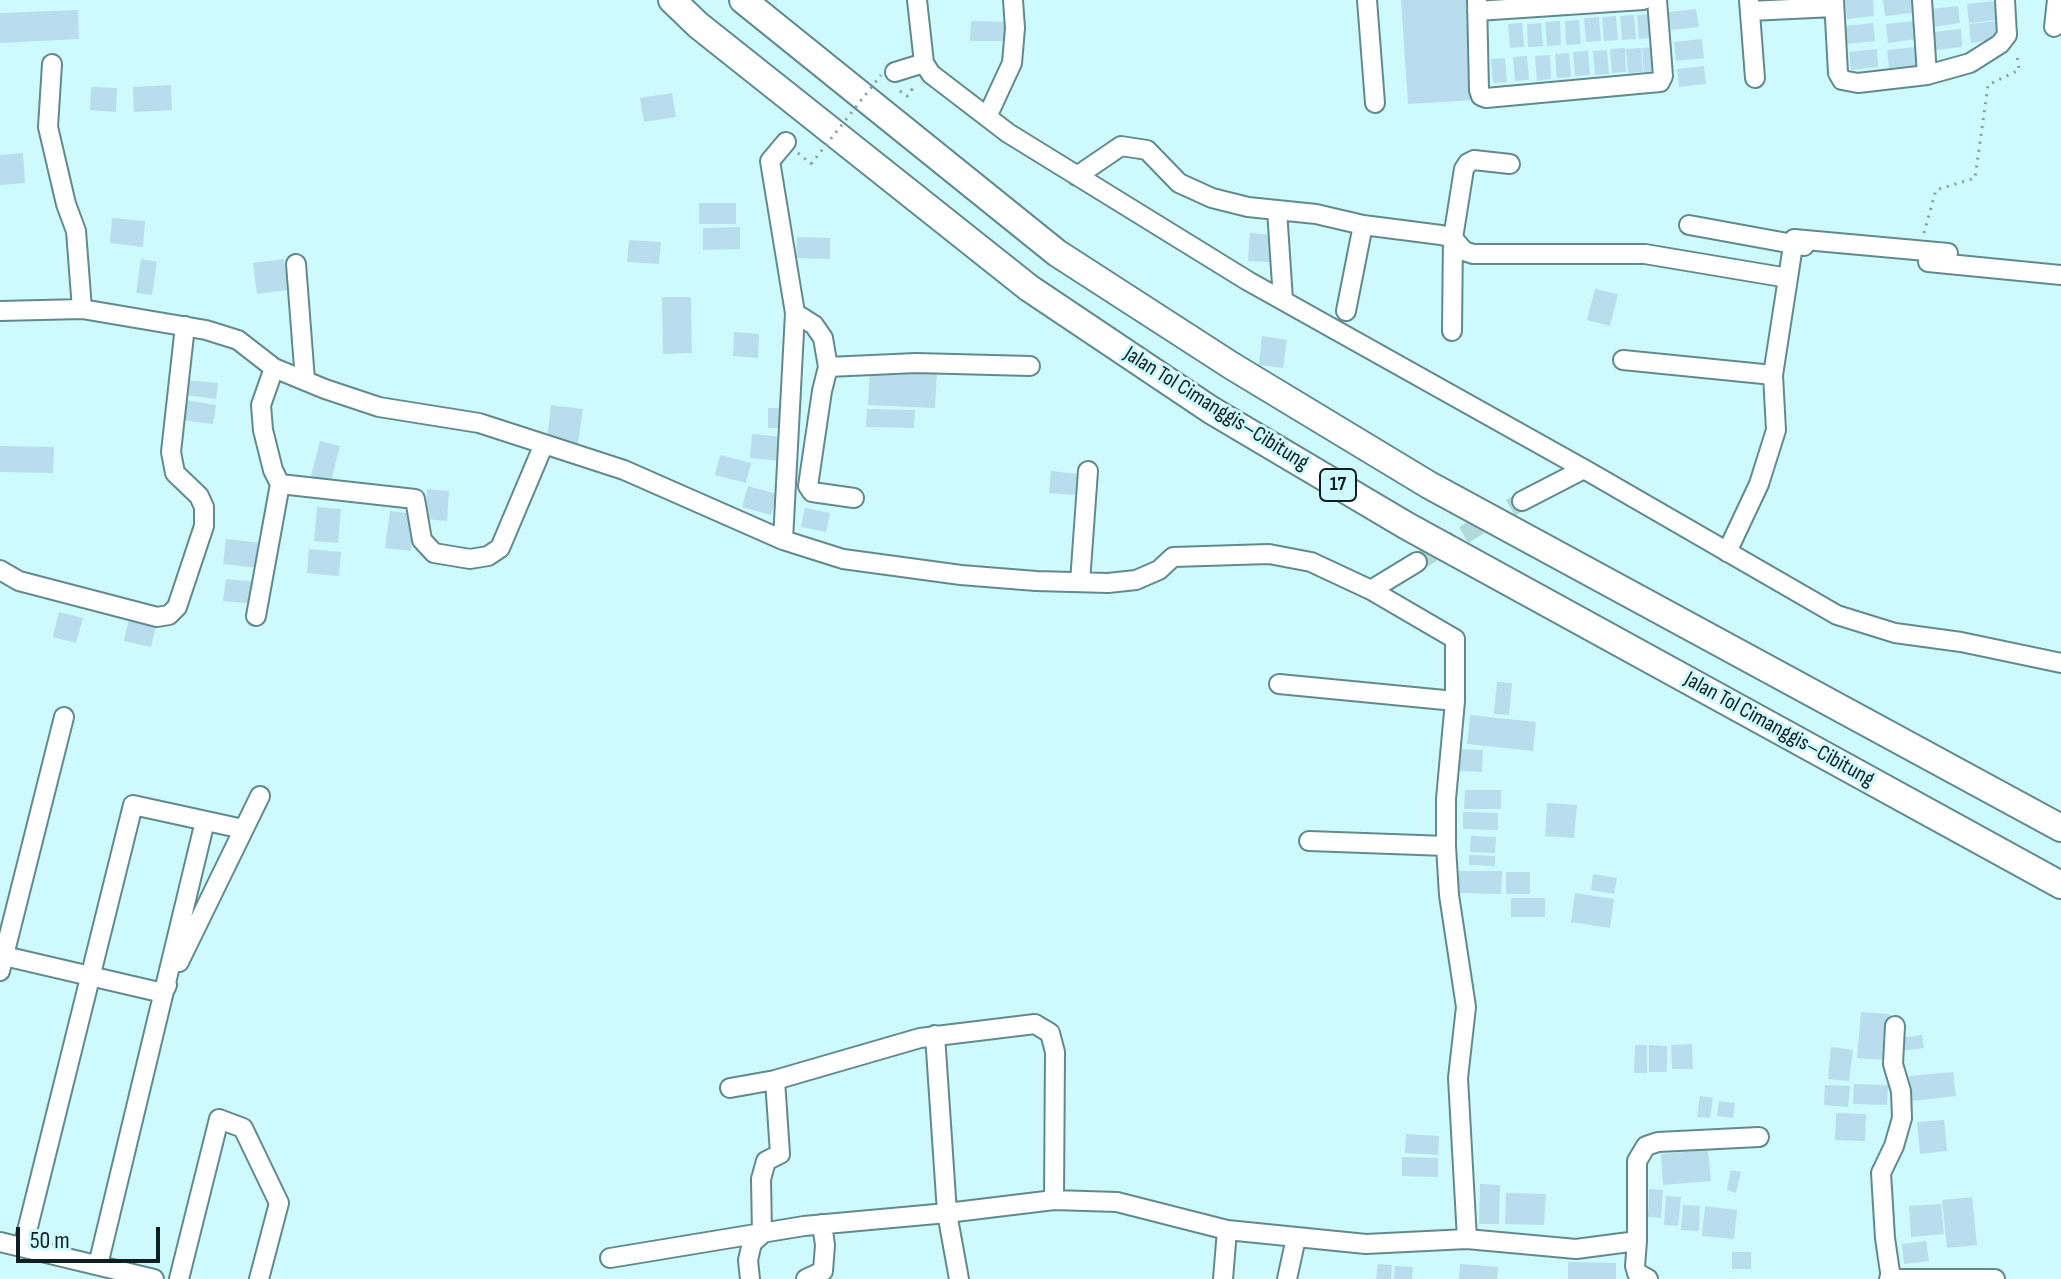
<!DOCTYPE html>
<html>
<head>
<meta charset="utf-8">
<style>
	body { margin:0 }
	#map { position:relative; width:2061px; height:1279px; overflow:hidden; background:#cefafd; font-family:"Sofia Sans Condensed",sans-serif }
	canvas { display:block }
	.scale { position:absolute; left:16px; top:1227px; width:144px; height:36px; box-sizing:border-box; border:4px solid #0f1f21; border-top:0; padding-left:10px; font-size:24px; line-height:28px; white-space:nowrap; color:#0f1f21; -webkit-text-stroke:6px #cefafd; paint-order:stroke }
</style>
</head>
<body>
<div id="map">
<canvas width="2061" height="1279"></canvas>
<div class="scale">50 m</div>
</div>
<script>
const c = document.querySelector('canvas').getContext('2d');
c.lineJoin = 'round';
function paint(path, color) { c.fillStyle = color; c.fill(path, 'evenodd'); }
const poly = rows => new Path2D(rows.map(r => 'M' + r).join(''));
function stroke(path, color, width, dash) { c.strokeStyle = color; c.lineWidth = width; c.lineCap = dash ? 'butt' : 'round'; c.setLineDash(dash || []); c.stroke(path); }
function write(font, color, halo, rows, align = 'center') {
  c.font = font + ' "Sofia Sans Condensed",sans-serif'; c.lineWidth = 6; c.setLineDash([]); c.textBaseline = 'middle'; c.strokeStyle = halo; c.fillStyle = color; for (const [text, x, y, turn = 0] of rows) {
    c.save(); c.translate(x, y); c.rotate((+turn || 0) * Math.PI / 180); c.textAlign = isNaN(turn) ? turn : align; if (halo) c.strokeText(text, 0, 0); c.fillText(text, 0, 0); c.restore();
  }
}
const building = poly([
	[1401,0,1469,0,1475,100,1408,104],
	[1845,0,1873,0,1874,16,1847,19],
	[1883,0,1911,0,1912,13,1885,16],
	[1995,1,1997,20,1969,23,1967,4],
	[1958,6,1960,23,1933,27,1930,9],
	[1696,9,1699,27,1671,30,1669,12],
	[78,10,79,39,0,43,0,13],
	[1652,14,1654,38,1639,39,1637,15],
	[1634,15,1636,39,1622,40,1620,16],
	[1616,16,1618,40,1604,41,1602,17],
	[1599,17,1601,41,1586,42,1584,18],
	[1579,20,1581,44,1566,45,1565,21],
	[971,21,1006,22,1006,41,970,41],
	[1560,21,1561,45,1547,46,1545,22],
	[1914,21,1916,39,1888,43,1886,24],
	[1997,21,1999,39,1971,43,1969,24],
	[1522,23,1524,47,1510,48,1508,24],
	[1541,23,1543,46,1528,47,1527,24],
	[1873,23,1875,41,1847,44,1845,26],
	[1961,29,1962,47,1935,50,1933,32],
	[1702,39,1704,58,1676,61,1674,42],
	[1657,47,1658,71,1644,72,1642,48],
	[1915,47,1917,65,1889,68,1887,50],
	[1625,48,1626,72,1612,73,1610,49],
	[1641,48,1643,72,1628,73,1626,49],
	[1877,49,1878,67,1851,70,1849,52],
	[1607,50,1609,74,1595,75,1593,51],
	[1588,51,1590,75,1575,76,1573,52],
	[1569,53,1571,77,1557,78,1555,54],
	[1550,55,1551,79,1537,81,1535,56],
	[1527,56,1529,80,1515,81,1513,57],
	[1505,58,1507,82,1493,83,1491,59],
	[1704,66,1706,84,1679,87,1677,69],
	[171,85,172,110,134,112,133,87],
	[91,87,117,88,116,112,90,110],
	[672,93,676,117,644,122,640,98],
	[23,153,25,183,0,185,0,155],
	[699,203,736,203,736,224,699,224],
	[112,218,145,221,143,247,110,243],
	[740,227,740,249,703,250,703,228],
	[1250,233,1272,235,1270,262,1248,261],
	[797,237,830,238,830,259,796,258],
	[629,240,661,242,659,264,627,262],
	[141,259,157,262,152,295,136,293],
	[284,259,288,290,257,294,253,263],
	[1595,289,1618,294,1610,326,1587,320],
	[662,297,691,297,692,353,663,354],
	[734,332,759,334,758,358,733,356],
	[1262,336,1287,340,1283,368,1259,365],
	[870,369,937,371,935,408,868,405],
	[186,380,218,383,216,399,185,395],
	[185,400,216,405,213,424,182,420],
	[551,405,583,409,578,443,547,439],
	[768,408,787,408,787,428,768,428],
	[867,409,915,410,914,428,866,427],
	[752,434,782,437,780,461,750,458],
	[320,441,340,446,331,481,311,476],
	[0,446,54,447,53,473,0,472],
	[720,455,751,463,746,483,715,475],
	[1051,471,1078,474,1076,495,1049,493],
	[748,486,777,494,771,515,742,507],
	[427,489,449,491,447,521,425,519],
	[317,507,341,509,338,543,314,541],
	[805,508,830,513,826,532,801,527],
	[390,511,415,514,411,551,385,548],
	[226,539,262,543,259,568,223,564],
	[309,549,341,552,339,576,307,573],
	[226,579,258,582,256,604,223,601],
	[59,612,83,618,76,643,53,637],
	[129,619,156,626,151,647,124,641],
	[1497,682,1512,683,1509,715,1494,714],
	[1470,715,1536,722,1533,751,1467,744],
	[1460,749,1483,750,1482,772,1459,771],
	[1465,790,1501,790,1501,809,1464,809],
	[1547,803,1577,805,1574,838,1545,836],
	[1463,812,1498,813,1498,830,1463,829],
	[1471,836,1496,837,1495,853,1470,852],
	[1469,855,1495,856,1495,866,1469,865],
	[1459,871,1502,871,1501,894,1458,893],
	[1506,872,1530,872,1530,894,1506,894],
	[1593,874,1617,878,1614,894,1591,890],
	[1575,893,1614,899,1610,928,1571,922],
	[1511,898,1545,898,1545,917,1511,917],
	[1861,1012,1890,1014,1886,1060,1857,1058],
	[1922,1035,1924,1048,1901,1051,1900,1038],
	[1692,1044,1693,1069,1672,1069,1671,1045],
	[1635,1045,1647,1045,1647,1073,1634,1073],
	[1649,1045,1667,1046,1667,1072,1649,1072],
	[1831,1047,1853,1050,1849,1081,1828,1079],
	[1953,1072,1956,1096,1912,1101,1909,1076],
	[1854,1084,1888,1085,1887,1105,1853,1104],
	[1825,1085,1850,1086,1848,1107,1824,1105],
	[1700,1096,1713,1098,1710,1118,1697,1117],
	[1719,1101,1735,1103,1733,1118,1717,1116],
	[1836,1113,1866,1114,1865,1141,1835,1140],
	[1944,1120,1947,1151,1920,1154,1917,1122],
	[1406,1134,1439,1136,1438,1155,1405,1153],
	[1708,1150,1711,1181,1663,1185,1661,1154],
	[1402,1157,1438,1158,1438,1177,1402,1176],
	[1731,1170,1741,1172,1736,1193,1727,1190],
	[1480,1184,1500,1185,1499,1224,1479,1224],
	[1649,1189,1663,1190,1661,1218,1648,1217],
	[1506,1193,1546,1194,1544,1225,1505,1224],
	[1666,1196,1681,1197,1678,1226,1664,1225],
	[1972,1197,1977,1245,1947,1248,1942,1200],
	[1941,1204,1944,1234,1911,1237,1909,1206],
	[1683,1205,1700,1206,1699,1231,1681,1230],
	[1705,1206,1737,1210,1734,1239,1702,1236],
	[1926,1241,1929,1261,1904,1264,1902,1244],
	[1732,1252,1751,1252,1751,1269,1732,1269],
	[1568,1262,1616,1263,1616,1279,1568,1279],
	[1378,1264,1392,1265,1391,1279,1376,1279],
	[1460,1264,1498,1267,1497,1279,1459,1279],
	[1395,1266,1413,1267,1412,1279,1394,1279]
]);
const minorTunnel = poly([
	[1417,562,1522,501]
]);
const path = poly([
	[900,91,907,96,912,90,909,88],
	[798,153,811,164],
	[1924,233,1936,190,1975,178,1988,85,2019,70,2017,55]
]);
const minor = poly([
	[917,0,924,63,931,74,1008,133,1248,281,1584,469],
	[1367,0,1375,103],
	[1477,0,1479,90,1481,96,1486,98,1660,82,1663,76,1657,0],
	[1749,0,1755,78],
	[1834,0,1838,73,1842,80,1858,83,1927,75,1970,63,2000,44,2007,35,2005,0],
	[1922,0,1927,75],
	[1477,11,1643,0],
	[1750,11,1834,7],
	[2054,27,2057,0],
	[52,64,48,127,66,204,76,231,82,309],
	[895,72,924,63],
	[987,117,1012,63,1015,28,1013,0],
	[1077,176,1121,146,1147,150,1179,183,1212,198,1248,207,1316,214,1363,225,1441,235,1453,238,1464,251,1473,254,1645,254,1788,278,1794,239,1948,253],
	[1277,210,1283,300],
	[1689,225,1804,246],
	[1928,262,2061,275],
	[296,264,305,380],
	[0,311,82,309,206,330,238,340,274,368,325,389,379,407,479,423,544,444,624,470,783,540,843,559,961,575,1036,581,1108,583,1136,580,1159,570,1173,557,1269,554,1311,562,1371,590,1417,562],
	[1346,311,1363,225],
	[795,313,814,325,823,338,828,367,822,391,808,486,812,492,854,498],
	[1452,331,1453,238,1464,169,1468,163,1474,160,1510,164],
	[1623,360,1773,375],
	[828,367,916,363,1030,366],
	[280,484,415,499,422,540,434,553,470,559,488,556,500,548,544,444],
	[1522,501,1584,469,1837,615,1895,633,1961,642,2061,663],
	[783,540,795,313,770,161,786,142],
	[1727,552,1759,484,1776,430,1773,375,1788,278],
	[0,570,19,581,157,617,169,615,177,607,204,526,204,507,199,496,175,473,171,452,185,326],
	[1080,582,1088,471],
	[1371,590,1455,639,1455,701,1446,799,1446,846,1449,895,1466,1007,1458,1078,1467,1239],
	[256,616,280,484,273,470,263,430,261,405,274,368],
	[1279,684,1455,701],
	[1309,841,1446,846],
	[0,955,163,993,167,985],
	[179,962,260,796],
	[0,971,64,717],
	[935,1035,947,1213,959,1279],
	[730,1088,775,1080,920,1038,1035,1024,1050,1033,1055,1052,1054,1200],
	[1637,1241,1637,1161,1646,1146,1658,1142,1759,1137],
	[0,1242,154,1279],
	[23,1247,133,805,243,829],
	[610,1258,804,1226,947,1213,1054,1200,1117,1202,1227,1230,1366,1244,1467,1239,1576,1249,1637,1241,1635,1266,1637,1273,1648,1279],
	[98,1265,205,821],
	[179,1279,219,1119,243,1128,279,1203,259,1279],
	[750,1279,748,1260,752,1243,762,1234,761,1179,766,1161,780,1154,775,1080],
	[806,1279,823,1271,825,1245,822,1224],
	[1223,1279,1227,1230],
	[1287,1279,1296,1238],
	[1889,1279,1995,1279],
	[1891,1279,1885,1238,1881,1173,1894,1146,1902,1118,1901,1091,1893,1064,1895,1026]
]);
const highway = poly([
	[672,0,698,25,1029,288,1211,410,1407,526,2061,885],
	[743,0,1057,253,1232,366,1429,485,2061,828]
]);
const pathBridge = poly([
	[811,164,881,75]
]);
const shields = [
	[1338,485,36]
];
const shieldNames = [
	["17",1338,485]
];
const streetNames = [
	["Jalan Tol Cimanggis–Cibitung",1216,409,32],
	["Jalan Tol Cimanggis–Cibitung",1779,730,29]
];
paint(building, '#b8dded');
stroke(minorTunnel, '#b1d9dc', 18, [18, 9]);
stroke(minor, '#628a8d', 22);
stroke(highway, '#628a8d', 30);
stroke(path, '#7fa0a2', 3, [2, 6]);
stroke(minor, '#fff', 18);
stroke(highway, '#fff', 26);
stroke(pathBridge, '#7fa0a2', 3, [2, 6]);
for (const [x, y, w] of shields) { const box = new Path2D(); box.roundRect(x - w / 2, y - 16, w, 32, 6); c.fillStyle = '#cefafd'; c.fill(box); stroke(box, '#0f1f21', 2); }
write('bold 20px', '#0f1f21', null, shieldNames);
write('22px', '#0f1f21', '#cefafd', streetNames);
</script>
</body>
</html>
